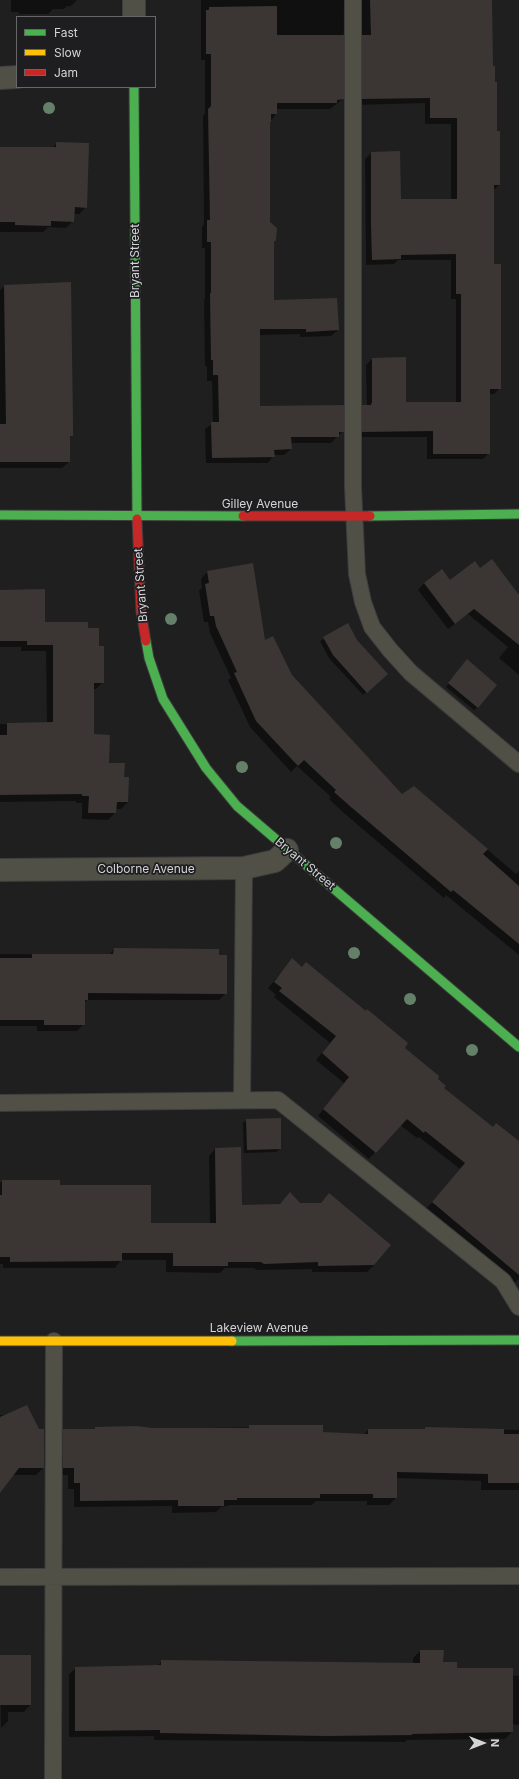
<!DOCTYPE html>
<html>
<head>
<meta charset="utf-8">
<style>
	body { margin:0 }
	#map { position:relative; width:519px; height:1779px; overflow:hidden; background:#1f1f20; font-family:Inter,sans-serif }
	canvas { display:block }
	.legend { position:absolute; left:16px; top:16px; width:140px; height:72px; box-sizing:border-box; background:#1e1e21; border:1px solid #676669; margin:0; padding:5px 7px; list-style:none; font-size:12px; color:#d4d3d6 }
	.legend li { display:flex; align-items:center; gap:8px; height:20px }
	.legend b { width:20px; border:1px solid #676669 }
	.north { position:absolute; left:463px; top:1723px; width:40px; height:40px; -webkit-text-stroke:3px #1e1e21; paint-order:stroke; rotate:90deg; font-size:11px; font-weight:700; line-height:16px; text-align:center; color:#d4d3d6 }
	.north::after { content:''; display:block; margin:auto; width:14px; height:18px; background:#d4d3d6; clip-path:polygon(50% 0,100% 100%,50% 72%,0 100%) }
</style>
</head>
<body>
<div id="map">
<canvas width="519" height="1779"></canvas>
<ul class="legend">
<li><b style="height:5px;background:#4caf50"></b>Fast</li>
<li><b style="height:5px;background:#ffc107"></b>Slow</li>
<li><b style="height:5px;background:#c62828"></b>Jam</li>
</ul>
<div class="north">N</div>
</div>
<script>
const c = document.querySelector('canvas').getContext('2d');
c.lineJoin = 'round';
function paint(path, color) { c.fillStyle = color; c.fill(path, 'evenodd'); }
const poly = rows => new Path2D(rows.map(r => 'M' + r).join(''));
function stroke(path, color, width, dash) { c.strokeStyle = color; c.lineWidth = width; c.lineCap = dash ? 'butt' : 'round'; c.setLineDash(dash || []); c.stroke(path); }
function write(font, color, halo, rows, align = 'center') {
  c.font = font + ' Inter,sans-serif'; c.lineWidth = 3.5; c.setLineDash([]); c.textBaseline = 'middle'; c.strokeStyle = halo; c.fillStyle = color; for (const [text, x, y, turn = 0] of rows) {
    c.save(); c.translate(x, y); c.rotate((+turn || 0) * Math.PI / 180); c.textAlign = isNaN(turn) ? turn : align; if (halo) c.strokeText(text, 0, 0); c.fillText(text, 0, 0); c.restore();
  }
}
const shadow = poly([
	[11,0,77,0,71,6,67,6,64,9,53,9,48,14,19,14,19,12,11,12],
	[201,0,344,0,343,99,330,109,276,109,276,114,269,123,269,223,273,241,273,301,338,330,331,336,300,337,300,334,259,335,259,407,342,432,331,443,290,443,291,449,284,455,274,455,268,463,206,463,205,429,213,423,212,381,207,381,207,366,205,366,204,300,205,298,205,248,202,248,202,227,204,224,203,116,205,113,205,60,201,60],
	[357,0,491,0,492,67,499,185,493,191,493,265,500,388,494,394,489,394,489,453,483,459,427,459,427,437,357,437,357,412,363,406,367,406,366,365,372,359,405,403,456,403,456,299,451,299,451,260,398,260,394,264,366,265,365,159,371,153,399,152,400,200,451,200,451,124,425,124,425,103,357,105],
	[57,143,86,207,79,214,74,214,73,221,66,228,48,227,43,232,0,232,0,149,52,148],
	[4,286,72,435,69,438,69,462,62,468,0,468,0,290],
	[480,570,519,597,519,675,499,658,508,647,468,614,448,629,418,590,424,583,450,581],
	[207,572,291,676,402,796,414,787,516,874,519,871,519,955,446,895,444,898,345,814,329,799,331,797,297,766,291,772,250,727,228,680,231,678,210,633,208,622,204,622,199,591,202,588,201,579],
	[0,590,44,623,87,629,98,647,103,682,96,689,93,689,93,735,108,764,123,778,128,802,121,809,115,809,115,813,108,820,82,819,82,803,76,803,76,801,0,802,0,724,47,724,46,651,21,651,21,647,0,647],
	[348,624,356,640,387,674,363,695,329,658,320,641],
	[464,664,478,707,474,710,446,687],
	[114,949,226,993,219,1000,87,1000,84,1003,84,1024,77,1031,37,1031,37,1026,0,1026,0,954,109,955],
	[292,960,403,1048,436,1080,443,1088,492,1128,519,1142,519,1279,514,1283,427,1208,460,1169,419,1137,417,1138,400,1125,369,1159,318,1116,344,1083,316,1060,330,1043,274,997,276,995,268,988],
	[247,1120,280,1149,276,1152,244,1153,243,1123],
	[215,1149,241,1206,320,1204,329,1194,374,1265,367,1272,312,1272,312,1269,257,1270,254,1268,225,1268,220,1273,166,1272,166,1260,121,1260,115,1268,3,1268,3,1264,0,1264,0,1183,3,1181,59,1186,150,1224,210,1224,209,1156],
	[0,1415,7,1415,43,1468,36,1475,13,1475,0,1484],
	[322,1426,322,1433,364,1434,368,1430,424,1430,426,1428,519,1430,519,1490,481,1490,481,1481,396,1478,396,1498,389,1505,367,1505,367,1501,316,1501,312,1505,231,1505,221,1507,216,1512,172,1513,172,1506,74,1507,74,1489,68,1489,68,1475,57,1475,57,1437,64,1430,93,1430,96,1428,153,1429],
	[420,1651,443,1651,442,1663,456,1669,519,1676,519,1725,512,1724,512,1732,505,1739,407,1740,405,1742,154,1740,154,1736,69,1737,69,1674,76,1668,156,1667,162,1661,413,1664,413,1658],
	[0,1656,30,1705,24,1712,8,1712,8,1721,1,1728]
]);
const building = poly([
	[370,0,492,0,493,66,495,66,495,82,497,82,497,131,500,131,500,185,494,185,494,264,501,264,501,389,490,389,490,454,433,454,433,431,362,432,362,405,371,405,372,402,372,358,406,357,406,402,461,402,461,294,456,294,456,254,401,255,401,259,372,260,371,225,371,152,400,151,401,199,457,199,457,118,430,118,430,98,362,99,362,35,371,35],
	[277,6,277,35,344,35,344,99,337,100,337,103,277,103,277,114,271,114,271,122,270,122,270,222,277,228,276,240,274,242,274,300,337,298,339,330,306,332,306,329,260,329,260,406,344,405,344,432,339,432,339,437,291,437,292,449,274,450,275,457,212,458,211,422,219,422,218,375,213,375,213,360,211,360,210,293,211,293,211,242,207,242,207,220,210,220,208,109,211,106,211,54,206,54,206,10,209,10,209,7],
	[56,142,89,143,87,208,75,207,74,222,51,221,51,226,15,225,15,222,0,222,0,147,56,147],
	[71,282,73,422,73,436,70,436,70,462,0,462,0,424,6,424,4,285],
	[492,559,519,595,519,645,474,609,455,624,424,583,442,569,450,580,475,561,480,568],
	[253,563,265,640,273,636,292,675,402,794,414,786,488,849,483,854,519,886,519,944,453,890,451,892,351,807,334,792,336,790,304,760,298,766,256,721,234,673,237,672,216,626,214,616,210,616,205,584,209,583,207,571],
	[45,589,45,622,88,622,88,628,99,628,99,646,104,646,104,683,94,683,94,734,110,735,109,763,125,763,124,777,129,777,128,802,117,802,116,813,88,813,89,796,82,796,82,794,0,795,0,735,7,735,7,723,53,722,53,645,27,645,27,641,0,641,0,590],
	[348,623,357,640,388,674,367,693,333,655,323,637],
	[467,659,497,685,478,708,448,683],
	[114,948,219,949,219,955,227,955,227,994,88,993,88,1000,85,1000,85,1025,44,1025,44,1020,0,1020,0,958,32,958,32,954,113,954],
	[292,958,302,967,306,962,366,1011,367,1009,408,1043,405,1048,439,1076,438,1079,446,1086,444,1088,493,1127,496,1123,519,1141,519,1275,432,1202,465,1163,425,1131,424,1133,407,1119,376,1153,323,1109,349,1077,322,1053,336,1036,279,991,282,988,274,982],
	[281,1118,281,1149,247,1150,246,1119],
	[241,1147,242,1205,280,1204,290,1192,300,1203,321,1203,329,1193,391,1245,374,1265,318,1266,318,1262,264,1264,261,1262,228,1262,228,1266,173,1266,173,1253,122,1253,122,1261,10,1262,10,1257,0,1257,0,1195,2,1195,2,1180,60,1180,60,1185,151,1185,151,1223,216,1223,215,1148],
	[27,1405,39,1429,44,1429,44,1468,19,1468,0,1493,0,1417],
	[249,1425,323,1425,323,1432,368,1434,368,1429,425,1429,425,1427,504,1429,504,1434,519,1434,519,1483,488,1483,488,1474,397,1472,397,1498,373,1498,373,1494,320,1494,320,1498,237,1498,237,1500,224,1500,224,1506,178,1506,178,1500,80,1501,80,1483,74,1483,74,1468,63,1468,63,1429,95,1429,95,1427,136,1426,153,1428,249,1428],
	[420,1650,444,1650,443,1662,457,1662,457,1668,513,1668,513,1732,412,1734,412,1735,325,1736,160,1733,160,1730,75,1731,75,1667,161,1665,161,1660,420,1663],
	[0,1655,31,1655,31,1705,0,1705]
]);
const lane = poly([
	[353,0,353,487,357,574,363,602,372,627,390,650,411,673,519,764],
	[242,1100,244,868],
	[0,1103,278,1100,503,1281,519,1307],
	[0,1577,519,1576],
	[53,1779,54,1341]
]);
const street = poly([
	[134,0,134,17],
	[0,78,17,77],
	[0,870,244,868,275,861,287,850]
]);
const fast = poly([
	[134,87,137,519],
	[0,515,243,516],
	[370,516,519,514],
	[146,641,149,658,163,699,206,768,237,806,519,1047],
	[232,1341,519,1340]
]);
const slow = poly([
	[0,1341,232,1341]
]);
const jam = poly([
	[243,516,370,516],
	[137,519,141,612,146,641]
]);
const trees = [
	[49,108],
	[171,619],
	[242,767],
	[336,843],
	[354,953],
	[410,999],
	[472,1050]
];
const streetNames = [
	["Bryant Street",135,261,-90],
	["Gilley Avenue",260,504],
	["Bryant Street",141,585,-94],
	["Bryant Street",305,864,40],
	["Colborne Avenue",146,869],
	["Lakeview Avenue",259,1328]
];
paint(shadow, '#0007');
paint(building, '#3b3634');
stroke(lane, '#3c3c3d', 18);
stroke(street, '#3c3c3d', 24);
stroke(fast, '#3c3c3d', 11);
stroke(slow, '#3c3c3d', 11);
stroke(jam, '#3c3c3d', 11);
stroke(lane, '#505047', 16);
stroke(street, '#505047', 22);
stroke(fast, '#4caf50', 9);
stroke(slow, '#ffc107', 9);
stroke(jam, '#c62828', 9);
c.fillStyle = '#648069';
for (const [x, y] of trees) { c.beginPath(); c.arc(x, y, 6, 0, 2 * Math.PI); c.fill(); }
write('12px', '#d4d3d6', '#1e1e21', streetNames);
</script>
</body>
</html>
